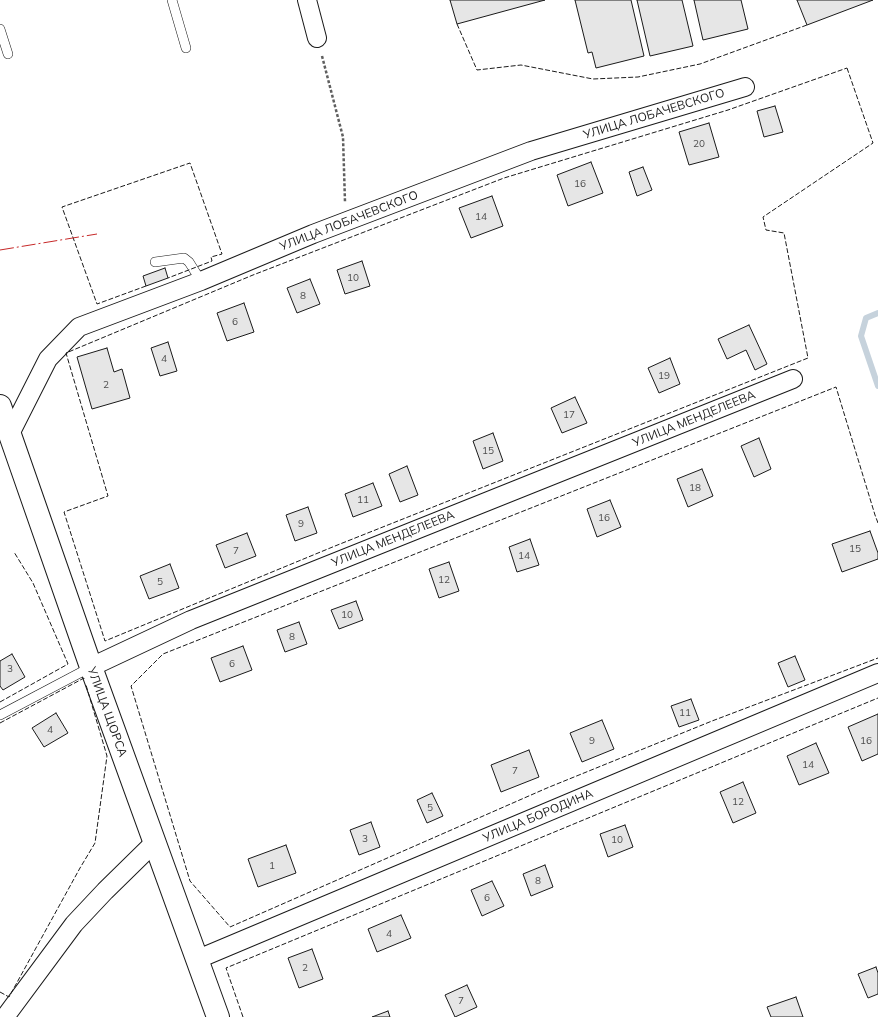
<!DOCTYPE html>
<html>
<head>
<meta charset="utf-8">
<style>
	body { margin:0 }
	canvas { display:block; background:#fff }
</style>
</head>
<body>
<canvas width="878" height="1017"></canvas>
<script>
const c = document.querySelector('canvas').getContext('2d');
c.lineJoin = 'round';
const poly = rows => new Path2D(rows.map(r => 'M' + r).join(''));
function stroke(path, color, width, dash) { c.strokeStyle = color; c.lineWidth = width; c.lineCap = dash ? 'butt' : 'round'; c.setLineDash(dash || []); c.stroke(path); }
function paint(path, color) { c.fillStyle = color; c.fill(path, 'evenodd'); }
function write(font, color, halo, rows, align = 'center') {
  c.font = font + ' Mulish,sans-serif'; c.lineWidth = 3; c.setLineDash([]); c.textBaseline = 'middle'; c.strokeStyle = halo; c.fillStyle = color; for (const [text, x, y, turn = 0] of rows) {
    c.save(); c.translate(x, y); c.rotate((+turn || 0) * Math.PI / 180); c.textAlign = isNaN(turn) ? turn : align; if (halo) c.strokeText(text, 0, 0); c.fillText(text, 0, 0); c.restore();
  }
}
const stream = poly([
	[878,313,866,318,861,336,878,386]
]);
const building = poly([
	[450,0,545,0,457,24,450,0],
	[575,0,631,0,644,56,596,68,592,52,588,53,575,0],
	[637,0,682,0,693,46,650,56,637,0],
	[694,0,741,0,748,29,703,40,694,0],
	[797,0,873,0,807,25,797,0],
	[775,106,783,132,764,137,757,111,775,106],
	[709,123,719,157,689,165,679,132,709,123],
	[591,162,603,193,568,206,557,175,591,162],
	[643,167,652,190,637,196,629,172,643,167],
	[492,196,503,226,471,238,459,208,492,196],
	[362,261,370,286,345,294,337,270,362,261],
	[165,268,168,278,146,286,143,276,165,268],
	[310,279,320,304,297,313,287,288,310,279],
	[244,303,254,332,227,341,217,313,244,303],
	[749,325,767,364,755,370,746,350,727,359,718,339,749,325],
	[168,342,177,371,160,376,151,348,168,342],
	[107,348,114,372,122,369,130,398,92,409,77,357,107,348],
	[670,358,680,384,659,393,648,368,670,358],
	[575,397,587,423,562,433,551,408,575,397],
	[493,433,503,461,483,469,473,441,493,433],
	[759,438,771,469,754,477,741,446,759,438],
	[407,466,418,495,400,502,389,474,407,466],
	[702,469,713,496,688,507,677,479,702,469],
	[373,483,382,506,353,517,345,494,373,483],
	[610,500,621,527,597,537,587,509,610,500],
	[308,507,317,533,295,541,286,515,308,507],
	[870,531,878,553,878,559,842,572,832,544,870,531],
	[247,533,256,556,225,568,216,545,247,533],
	[530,539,539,565,517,572,509,547,530,539],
	[449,562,459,591,439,598,429,569,449,562],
	[170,564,179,588,149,599,140,576,170,564],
	[356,601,363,620,339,629,331,610,356,601],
	[299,622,307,644,285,652,277,630,299,622],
	[243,646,252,670,220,682,211,658,243,646],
	[12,654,25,677,3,690,0,686,0,661,12,654],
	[795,656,805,680,788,687,778,663,795,656],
	[691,699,699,720,679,727,671,706,691,699],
	[56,713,68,733,44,747,32,728,56,713],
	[878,714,878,754,862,761,848,727,878,714],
	[602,720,614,749,582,762,570,733,602,720],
	[816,743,829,773,799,785,787,756,816,743],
	[529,750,539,777,501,792,491,765,529,750],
	[743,782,756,813,733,823,720,792,743,782],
	[432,793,443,816,427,823,417,800,432,793],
	[371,822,380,847,359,855,350,830,371,822],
	[625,825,633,847,608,857,600,834,625,825],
	[286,845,296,873,258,887,248,859,286,845],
	[545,865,553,887,531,896,523,874,545,865],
	[492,881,504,906,482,916,471,890,492,881],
	[401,915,411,938,377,952,368,929,401,915],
	[312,949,323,979,299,988,288,958,312,949],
	[876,967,878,973,878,994,868,998,858,974,876,967],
	[467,985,477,1007,455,1017,445,995,467,985],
	[796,997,803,1017,771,1017,767,1007,796,997],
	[388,1011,390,1017,372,1017,388,1011]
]);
const path = poly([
	[322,56,343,137,345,202]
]);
const service = poly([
	[172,0,186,48],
	[0,29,8,54],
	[155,262,184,258,189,262,201,281],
	[0,715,91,667]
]);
const minor = poly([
	[307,0,317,38],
	[10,434,48,359,79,327,201,281,313,234,531,151,745,87],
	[91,667,191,620,793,379],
	[198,959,878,673],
	[5,1017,74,924,105,891,155,842]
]);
const secondary = poly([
	[0,406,91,667,218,1017]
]);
const fence = poly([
	[457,24,477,70,521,65,593,79,638,77,700,64,807,25],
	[847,68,873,143,763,217,766,230,784,233,808,358,335,546,105,641,64,512,108,496,66,353,253,275,504,178,728,110,847,68],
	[146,286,97,304,62,207,190,163,222,254,211,257,212,261,168,278],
	[878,523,875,515,836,387,163,654,131,686,190,881,230,927,547,788,712,721,878,658],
	[0,702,68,664,33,583,14,552],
	[0,723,84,678,84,679],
	[0,992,9,997,80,868,95,843,107,756,86,685],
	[243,1017,226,968,878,698]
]);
const power = poly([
	[0,250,97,234]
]);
const numberNames = [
	["20",699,144],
	["16",580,184],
	["14",481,217],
	["10",353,278],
	["8",303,296],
	["6",235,322],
	["4",164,359],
	["19",664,376],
	["2",106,385],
	["17",569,415],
	["15",488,451],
	["18",695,488],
	["11",363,500],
	["16",604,518],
	["9",301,524],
	["15",855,549],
	["7",236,551],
	["14",524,556],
	["12",444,580],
	["5",160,582],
	["10",347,615],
	["8",292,637],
	["6",232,664],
	["3",10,669],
	["11",685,713],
	["4",50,730],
	["9",592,741],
	["16",866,741],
	["14",808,765],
	["7",515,771],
	["12",738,802],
	["5",430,808],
	["3",365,839],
	["10",617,840],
	["1",272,866],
	["8",538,881],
	["6",487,898],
	["4",389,934],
	["2",305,968],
	["7",461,1001]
];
const streetNames = [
	["УЛИЦА ЛОБАЧЕВСКОГО",654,114,-17],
	["УЛИЦА ЛОБАЧЕВСКОГО",349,221,-21],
	["УЛИЦА МЕНДЕЛЕЕВА",694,419,-22],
	["УЛИЦА МЕНДЕЛЕЕВА",393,539,-22],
	["УЛИЦА ЩОРСА",107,712,70],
	["УЛИЦА БОРОДИНА",538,816,-23]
];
stroke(stream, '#c6d2dc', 6);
paint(building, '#e6e6e6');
stroke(building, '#1a1a1a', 1);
stroke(service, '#1a1a1a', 10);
stroke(minor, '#1a1a1a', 20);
stroke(secondary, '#1a1a1a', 24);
stroke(path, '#5f5f5f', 2.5, [3, 2]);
stroke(service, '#fff', 9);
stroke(minor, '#fff', 18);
stroke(secondary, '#fff', 22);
stroke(fence, '#1a1a1a', 1, [5, 2]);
stroke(power, '#c62828', 1, [14, 3, 2, 3]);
write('10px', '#4d4d4d', null, numberNames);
write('12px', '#1a1a1a', '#fff', streetNames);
</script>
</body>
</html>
